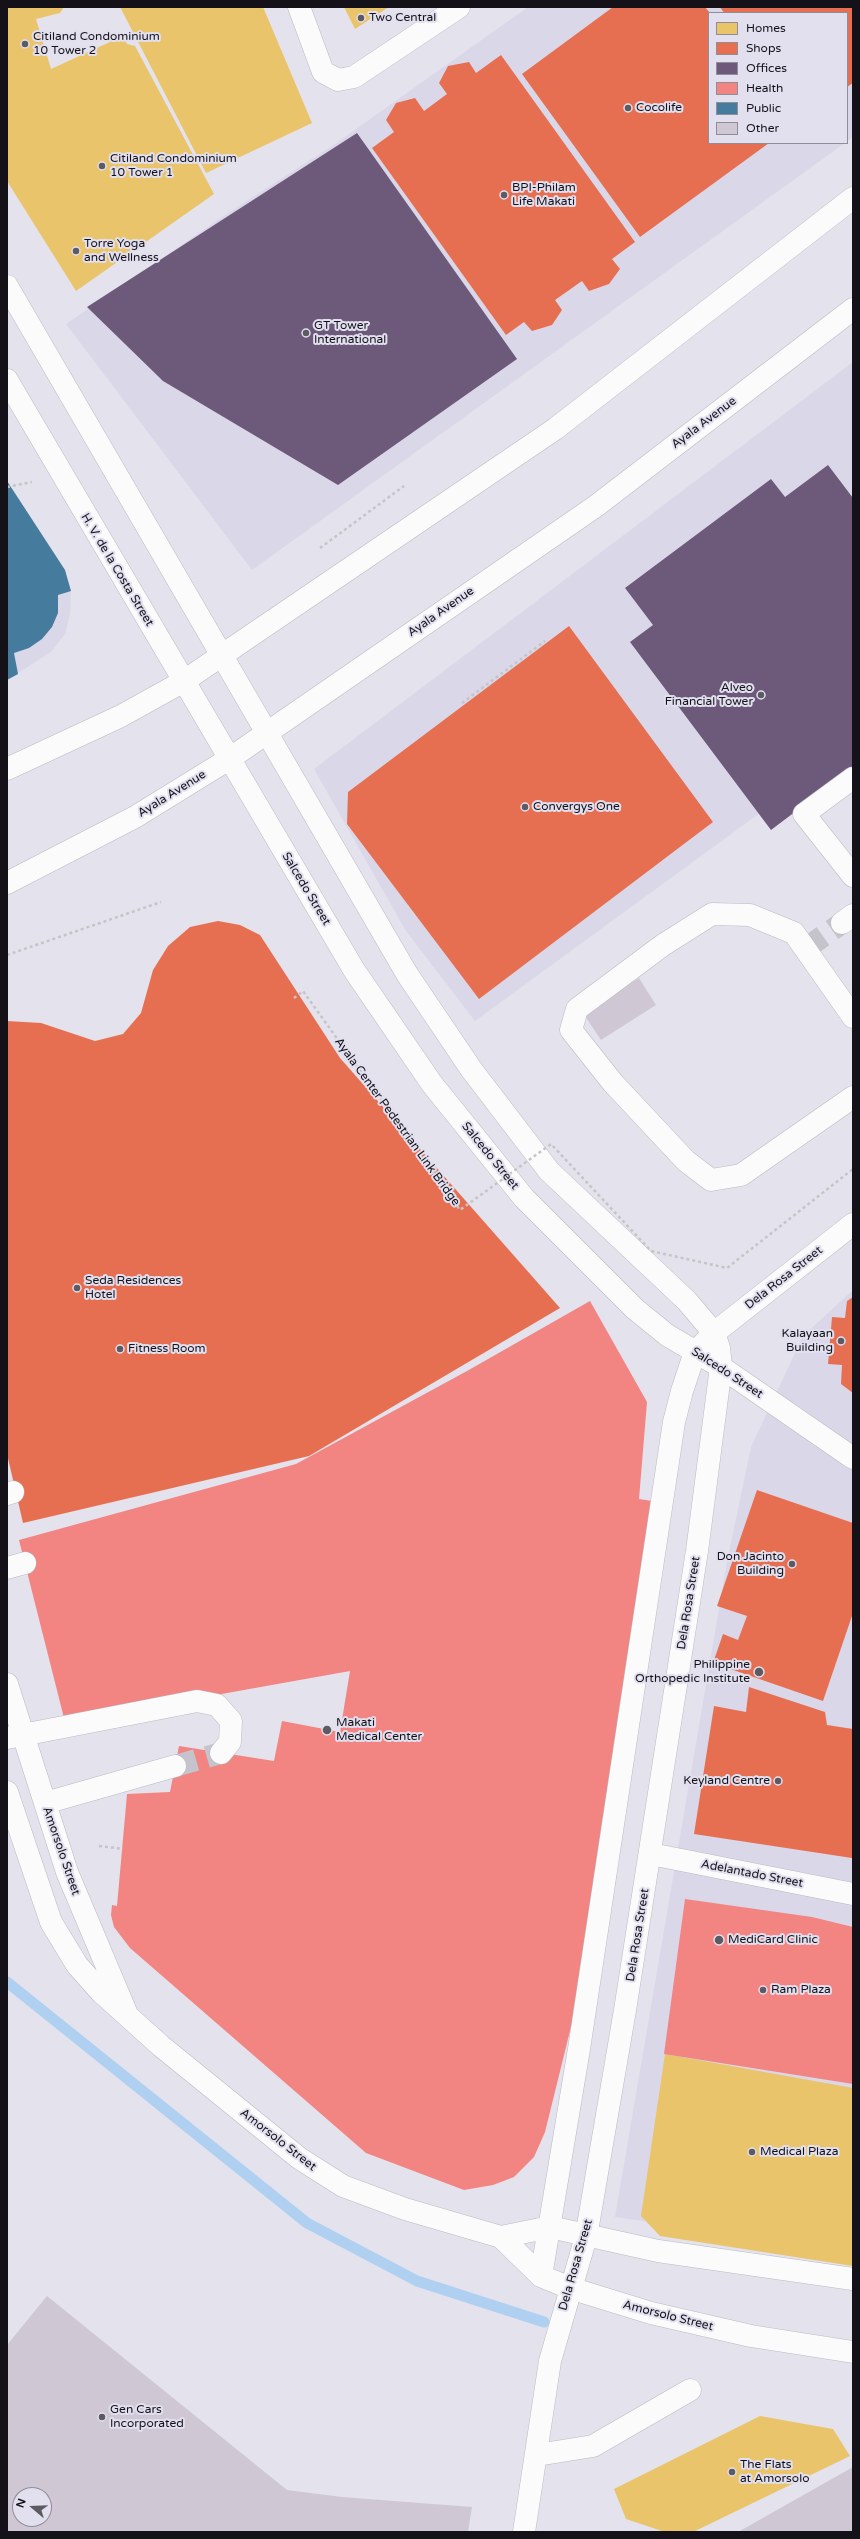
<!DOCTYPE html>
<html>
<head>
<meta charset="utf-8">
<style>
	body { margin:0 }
	#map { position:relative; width:860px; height:2539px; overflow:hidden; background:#e4e2ec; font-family:"Varela Round",sans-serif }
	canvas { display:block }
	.frame { position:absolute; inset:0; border:8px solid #141218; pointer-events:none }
	.legend { position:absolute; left:708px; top:12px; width:140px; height:132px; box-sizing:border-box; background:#e2dfef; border:1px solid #908d99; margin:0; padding:5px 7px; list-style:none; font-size:12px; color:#141218 }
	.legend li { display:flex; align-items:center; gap:8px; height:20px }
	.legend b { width:20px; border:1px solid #908d99 }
	.north { position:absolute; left:12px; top:2487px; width:40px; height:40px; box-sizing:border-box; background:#e2dfef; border:1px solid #908d99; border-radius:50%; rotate:289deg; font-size:11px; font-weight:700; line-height:16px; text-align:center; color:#141218 }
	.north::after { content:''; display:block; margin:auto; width:14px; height:18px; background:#5d5b62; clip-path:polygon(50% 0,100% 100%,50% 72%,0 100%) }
</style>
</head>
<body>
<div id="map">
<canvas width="860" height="2539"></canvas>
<div class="frame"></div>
<ul class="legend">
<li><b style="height:11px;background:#e9c46a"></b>Homes</li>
<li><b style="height:11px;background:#e76f51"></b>Shops</li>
<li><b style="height:11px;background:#6d597a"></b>Offices</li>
<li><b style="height:11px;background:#f28482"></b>Health</li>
<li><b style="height:11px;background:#457b9d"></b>Public</li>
<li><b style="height:11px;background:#d0c7d5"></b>Other</li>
</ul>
<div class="north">N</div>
</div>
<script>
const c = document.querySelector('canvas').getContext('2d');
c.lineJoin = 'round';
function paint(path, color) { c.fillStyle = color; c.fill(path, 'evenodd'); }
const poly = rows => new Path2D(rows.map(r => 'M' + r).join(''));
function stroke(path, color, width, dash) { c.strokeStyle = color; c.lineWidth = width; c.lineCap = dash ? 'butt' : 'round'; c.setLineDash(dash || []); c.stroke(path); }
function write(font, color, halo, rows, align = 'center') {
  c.font = font + ' "Varela Round",sans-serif'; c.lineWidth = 4; c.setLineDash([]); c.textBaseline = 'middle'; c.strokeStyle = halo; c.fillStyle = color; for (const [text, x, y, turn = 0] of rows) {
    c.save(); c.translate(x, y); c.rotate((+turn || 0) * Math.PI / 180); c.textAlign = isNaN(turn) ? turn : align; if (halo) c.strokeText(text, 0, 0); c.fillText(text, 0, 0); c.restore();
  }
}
const built = poly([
	[528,7,853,7,853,137,847,141,847,13,709,13,709,143,845,143,252,570,66,324,225,215,335,144],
	[853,362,853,745,475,1021,406,931,314,769],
	[7,481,65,570,71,591,70,614,65,634,51,652,7,680],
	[853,1290,853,2250,615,2217,727,1562,751,1447,803,1336]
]);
const homes = poly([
	[7,7,64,7,60,13,36,19,51,69,123,36,127,44,135,46,214,194,76,291,7,181],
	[120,7,263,7,312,123,206,173],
	[344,7,389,7,355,29],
	[665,2054,853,2088,853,2266,660,2236,641,2216],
	[760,2416,833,2429,850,2456,693,2532,665,2532,626,2519,614,2489]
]);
const shops = poly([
	[613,7,705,7,710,13,709,143,769,143,640,237,522,74],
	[720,7,853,7,853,83,847,87,847,13,724,13],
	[501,55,635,242,612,259,620,269,609,284,589,291,582,281,555,300,562,310,552,325,532,331,524,322,506,335,372,148,394,132,386,120,396,103,415,98,424,111,447,94,439,83,448,66,469,62,476,73],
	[569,626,713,822,479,999,347,824,348,792],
	[218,921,240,925,260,935,340,1058,560,1308,309,1456,23,1523,7,1454,7,1021,41,1023,95,1041,123,1034,141,1013,153,970,168,946,190,927],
	[853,1297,853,1393,841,1384,842,1365,828,1364,832,1317,845,1318,847,1301],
	[757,1490,853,1523,853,1613,823,1701,713,1663,723,1634,738,1640,747,1616,717,1606],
	[749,1687,825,1712,827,1725,853,1729,852,1858,694,1834,714,1706,746,1712]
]);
const offices = poly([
	[357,133,517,359,338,485,163,381,87,307],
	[828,465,853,498,853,768,771,830,630,642,653,625,625,588,771,479,785,497]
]);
const health = poly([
	[590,1301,647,1402,639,1499,652,1501,585,1970,545,2132,534,2157,514,2177,493,2185,464,2190,366,2153,130,1948,114,1927,111,1915,112,1905,117,1906,127,1794,170,1792,179,1746,274,1761,282,1721,340,1732,350,1671,65,1722,19,1540,296,1464,467,1371],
	[685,1899,812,1917,853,1927,853,2084,664,2054]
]);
const public = poly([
	[7,481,65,570,71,591,58,595,58,613,52,627,42,639,29,648,14,653,18,674,7,680]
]);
const stream = poly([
	[7,1982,307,2223,417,2281,544,2322]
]);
const building = poly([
	[639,978,656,1005,601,1040,583,1013],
	[47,2296,287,2490,342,2497,472,2507,468,2532,7,2532,7,2345],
	[20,2495,44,2495,44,2519,20,2519],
	[853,2467,853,2532,738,2532]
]);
const minorTunnel = poly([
	[805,949,842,923],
	[175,1766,221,1753]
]);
const path = poly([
	[7,487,32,482],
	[320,548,404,486],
	[462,703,545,641],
	[7,955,161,902],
	[99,1846,123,1849]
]);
const minor = poly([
	[299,7,323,72,338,80,354,77,459,7],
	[7,286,407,974,471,1069,549,1171,687,1301,714,1333,719,1348,721,1367,697,1551,625,2010,586,2237,550,2361,524,2532],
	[7,380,354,970,432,1084,524,1198,635,1309,667,1335,721,1367,853,1458],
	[853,778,804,814,853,876],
	[842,923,853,915],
	[853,1017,794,933,750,915,712,914,663,945,577,1009,571,1030,613,1083,686,1161,711,1180,741,1175,853,1097],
	[7,1494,13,1492],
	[7,1568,25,1563],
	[7,1684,67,1872,126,2012],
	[7,1738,197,1701,217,1705,231,1721,230,1742,221,1753],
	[7,1792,51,1922,77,1965,101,1992,161,2046,299,2158,343,2186,405,2209,501,2237,541,2276,570,2288,651,2313,751,2336,853,2352],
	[45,1803,175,1766],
	[651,1854,853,1894],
	[501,2237,550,2227,658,2251,853,2279],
	[541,2276,579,2049,674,1422,682,1391,695,1352,714,1333,853,1224],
	[537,2455,593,2446,690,2390]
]);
const major = poly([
	[7,769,121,716,184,681,555,429,853,198],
	[7,883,135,817,229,759,596,506,853,309]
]);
const pathBridge = poly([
	[294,998,303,991,460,1210,551,1144,651,1251,727,1268,853,1169]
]);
const markers = [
	[361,18,4,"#5d5b62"],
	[25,44,4,"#5d5b62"],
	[628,108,4,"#5d5b62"],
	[102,166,4,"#5d5b62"],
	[504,195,4,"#5d5b62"],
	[76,251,4,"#5d5b62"],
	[306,333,4,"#5d5b62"],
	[761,695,4,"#5d5b62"],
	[525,807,4,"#5d5b62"],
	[77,1288,4,"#5d5b62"],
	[841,1341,4,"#5d5b62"],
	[120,1349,4,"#5d5b62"],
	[792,1564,4,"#5d5b62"],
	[759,1672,5,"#5d5b62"],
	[327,1730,5,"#5d5b62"],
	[778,1781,4,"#5d5b62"],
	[719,1940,5,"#5d5b62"],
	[763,1990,4,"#5d5b62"],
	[752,2152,4,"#5d5b62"],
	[102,2417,4,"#5d5b62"],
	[732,2472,4,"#5d5b62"]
];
const poiNames = [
	["Two Central",369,18],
	["Citiland Condominium",33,37],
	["10 Tower 2",33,51],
	["Cocolife",636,108],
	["Citiland Condominium",110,159],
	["10 Tower 1",110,173],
	["BPI-Philam",512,188],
	["Life Makati",512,202],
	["Torre Yoga",84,244],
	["and Wellness",84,258],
	["GT Tower",314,326],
	["International",314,340],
	["Alveo",753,688,"right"],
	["Financial Tower",753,702,"right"],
	["Convergys One",533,807],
	["Seda Residences",85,1281],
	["Hotel",85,1295],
	["Kalayaan",833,1334,"right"],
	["Building",833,1348,"right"],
	["Fitness Room",128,1349],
	["Don Jacinto",784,1557,"right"],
	["Building",784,1571,"right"],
	["Philippine",750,1665,"right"],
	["Orthopedic Institute",750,1679,"right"],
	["Makati",336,1723],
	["Medical Center",336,1737],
	["Keyland Centre",770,1781,"right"],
	["MediCard Clinic",728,1940],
	["Ram Plaza",771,1990],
	["Medical Plaza",760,2152],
	["Gen Cars",110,2410],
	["Incorporated",110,2424],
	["The Flats",740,2465],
	["at Amorsolo",740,2479]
];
const streetNames = [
	["Ayala Avenue",704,423,-37],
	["H. V. de la Costa Street",117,570,59],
	["Ayala Avenue",441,612,-35],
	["Ayala Avenue",172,794,-32],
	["Salcedo Street",306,889,59],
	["Ayala Center Pedestrian Link Bridge",397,1122,54],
	["Salcedo Street",490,1156,51],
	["Dela Rosa Street",784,1278,-38],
	["Salcedo Street",727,1373,33],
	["Dela Rosa Street",689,1603,-81],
	["Amorsolo Street",61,1851,71],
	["Adelantado Street",752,1874,11],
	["Dela Rosa Street",638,1935,-81],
	["Amorsolo Street",278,2140,38],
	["Dela Rosa Street",576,2265,-74],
	["Amorsolo Street",668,2316,14]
];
paint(built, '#dad7e8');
paint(homes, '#e9c46a');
paint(shops, '#e76f51');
paint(offices, '#6d597a');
paint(health, '#f28482');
paint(public, '#457b9d');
stroke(stream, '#afd0f1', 11);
paint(building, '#d0c7d5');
stroke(minorTunnel, '#c5c3cc', 22, [22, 11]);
stroke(minor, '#bbbac1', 23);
stroke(major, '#bbbac1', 23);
stroke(path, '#c5c5c7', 2.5, [3, 3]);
stroke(minor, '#fbfbfc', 22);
stroke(major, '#fbfbfc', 22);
stroke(pathBridge, '#c5c5c7', 2.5, [3, 3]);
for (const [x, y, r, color] of markers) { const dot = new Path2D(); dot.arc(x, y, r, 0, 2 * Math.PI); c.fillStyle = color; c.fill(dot); stroke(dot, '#e2dfef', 1.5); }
write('12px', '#141218', '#e2dfef', poiNames, 'left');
write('12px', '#141218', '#e2dfef', streetNames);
</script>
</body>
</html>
